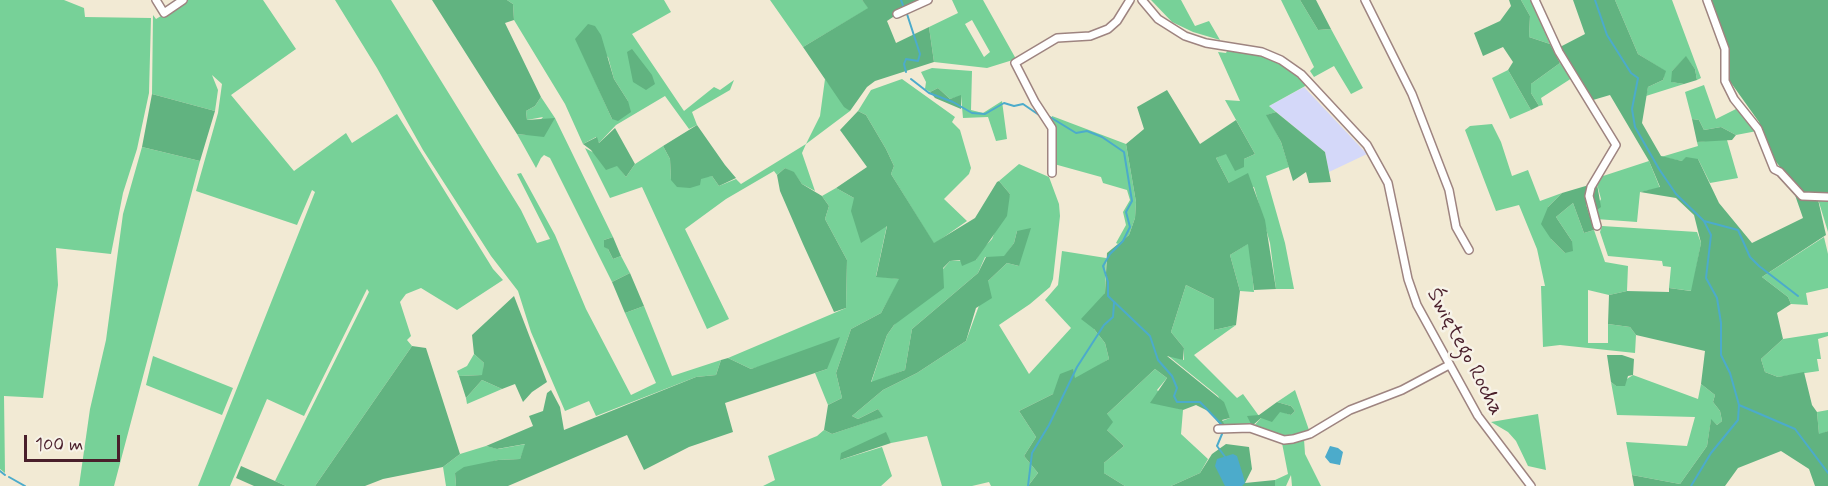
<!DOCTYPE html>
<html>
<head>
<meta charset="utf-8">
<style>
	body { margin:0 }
	#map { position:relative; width:1828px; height:486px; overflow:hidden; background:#f2ead4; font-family:Mynerve,sans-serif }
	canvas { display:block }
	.scale { position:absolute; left:24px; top:435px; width:96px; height:27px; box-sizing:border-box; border:3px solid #4a1f2b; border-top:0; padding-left:8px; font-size:18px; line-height:21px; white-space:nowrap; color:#4a1f2b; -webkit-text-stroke:4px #f7f3e8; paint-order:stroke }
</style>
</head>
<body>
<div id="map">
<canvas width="1828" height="486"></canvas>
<div class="scale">100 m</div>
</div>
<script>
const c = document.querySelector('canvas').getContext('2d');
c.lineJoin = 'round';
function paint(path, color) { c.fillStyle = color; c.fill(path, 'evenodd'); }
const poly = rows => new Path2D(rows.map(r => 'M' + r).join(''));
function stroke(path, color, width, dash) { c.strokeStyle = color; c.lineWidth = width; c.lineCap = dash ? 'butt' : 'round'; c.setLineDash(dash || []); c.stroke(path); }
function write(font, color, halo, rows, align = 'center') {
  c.font = font + ' Mynerve,sans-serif'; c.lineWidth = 5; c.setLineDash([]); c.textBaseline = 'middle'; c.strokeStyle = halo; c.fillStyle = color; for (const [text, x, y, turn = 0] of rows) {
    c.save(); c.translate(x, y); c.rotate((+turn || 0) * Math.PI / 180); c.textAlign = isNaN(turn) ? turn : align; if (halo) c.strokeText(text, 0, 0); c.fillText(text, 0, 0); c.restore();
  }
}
const built = poly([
	[1304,87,1367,154,1329,172,1325,152,1269,106]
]);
const green = poly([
	[0,0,64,0,84,8,85,17,151,18,149,93,137,149,123,193,111,254,56,248,58,285,43,398,4,396,5,473,0,469],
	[188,0,263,0,296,49,231,95,294,171,346,133,352,143,397,114,493,269,503,280,457,310,421,288,406,294,400,302,411,336,407,340,412,346,315,486,286,486,275,481,369,292,367,289,304,416,267,399,230,486,198,486,315,192,312,190,297,225,196,191,218,113,222,84,212,75,218,90,215,111,152,94,153,15,156,19],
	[335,0,391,0,521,210,537,243,550,239,517,174,521,173,555,235,586,309,631,395,656,383,625,313,644,306,672,376,721,360,716,375,696,377,596,416,589,401,565,411,531,332,518,291,491,256,423,150,377,68],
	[507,0,664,0,671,12,632,34,684,111,714,87,720,90,734,80,730,90,692,112,697,125,689,129,665,96,616,125,599,143,596,137,583,144,565,104,514,20,513,4],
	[576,39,608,57,614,79,628,101,612,119],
	[770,0,862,0,869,8,803,47],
	[952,0,983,0,1016,59,987,68,934,62,929,27,958,13],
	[972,20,990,52,984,57,965,24],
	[1151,0,1181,0,1195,26,1209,21,1220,40,1193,32,1172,22],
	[1281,0,1300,0,1318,30,1331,29,1363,88,1351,94,1334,66,1314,77,1310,71,1314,67],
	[1521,0,1531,0,1550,44,1529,37,1530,16],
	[1615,0,1672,0,1701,78,1697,80,1695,69,1686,57,1672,71,1672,82,1684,84,1646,96,1648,87,1663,80,1665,71,1638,54],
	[1228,49,1272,59,1282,64,1307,85,1269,106,1276,112,1267,115,1281,142,1289,167,1266,176,1285,243,1294,289,1276,289,1270,243,1254,187,1229,183,1216,158,1226,153,1244,159,1255,154,1225,100,1240,101,1218,52,1226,53],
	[1560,63,1572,78,1541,98,1543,105,1539,106,1531,93,1531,84],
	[932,68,972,71,971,110,983,113,1002,101,1007,139,996,141,988,117,963,118,961,96,950,99,938,88,930,92,925,89,926,82,921,72],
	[1508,70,1531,110,1510,119,1492,78],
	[825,79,850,111,806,144,802,153,815,191,802,184,794,173,785,168,777,175,774,171,726,199,685,229,729,319,707,329,642,187,610,198,585,148,617,165,626,177,635,164,663,146,670,159,671,180,712,176,719,186,736,179,741,184,806,144,820,116],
	[902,79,955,117,952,122,960,130,971,168,969,174,944,199,967,221,934,244,891,174,894,166,886,149,866,115,858,111,871,90],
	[1704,85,1716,119,1738,108,1757,131,1736,135,1721,127,1704,130,1699,120,1692,119,1685,92],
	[541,97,555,118,613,237,604,240,608,249,613,259,621,256,630,273,612,282,550,158,544,155,541,158,536,168,517,134,527,135,543,117,527,120,526,111,535,106],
	[1052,116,1126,144,1136,202,1135,218,1129,235,1118,244,1116,243,1126,225,1123,212,1130,200,1127,190,1103,183,1101,177,1054,164],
	[1492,124,1501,142,1512,176,1528,170,1540,201,1562,193,1548,207,1551,239,1565,253,1572,241,1556,217,1573,203,1584,233,1594,230,1605,262,1628,266,1627,291,1609,295,1588,290,1588,343,1608,343,1608,324,1630,327,1636,335,1635,353,1560,345,1543,347,1541,286,1545,286,1537,249,1519,205,1496,211,1465,130,1470,126],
	[1714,140,1727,140,1738,178,1710,183,1698,159,1682,161,1661,157,1698,146,1697,142],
	[142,147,200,161,114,486,79,486,90,409,106,340,123,214],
	[1649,161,1660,188,1640,192,1637,222,1596,219,1594,212,1601,199,1597,184,1600,177],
	[1019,164,1049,177,1059,204,1060,216,1053,279,1050,287,1030,304,999,325,1029,374,1071,328,1045,300,1058,285,1062,251,1106,258,1105,293,1094,329,1105,343,1109,359,1053,394,1019,411,1036,437,1024,456,1038,473,1028,486,991,486,989,482,972,486,942,486,927,436,891,443,885,433,840,460,882,447,892,476,881,486,763,486,775,480,768,456,817,436,824,430,832,434,882,417,878,409,858,419,852,416,883,390,917,373,966,341,988,281,1007,263,1019,266,1017,231,1014,243,1004,257,985,257,978,273,912,329,905,370,871,383,887,335,894,325,950,261,976,260,983,248,992,239,1010,194,999,181],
	[836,188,854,198,887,225,876,276,900,279,881,313,851,329,836,373,842,398,828,405,815,373,827,369,776,362,751,369,728,358,846,308,847,260,825,219,829,206,822,196],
	[1818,199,1828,199,1828,232],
	[1602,226,1697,232,1701,243,1692,291,1669,288,1671,267,1663,266,1662,261,1608,256,1600,232],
	[1824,237,1828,254,1828,288,1806,293,1808,305,1791,304,1788,297,1762,277],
	[1249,243,1254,292,1240,291,1230,255],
	[1186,285,1214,299,1214,330,1236,325,1194,355,1237,398,1243,394,1259,416,1252,426,1225,425,1222,421,1230,418,1218,396,1166,354,1184,360,1184,348,1171,332],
	[1828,332,1828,336,1818,339,1821,359,1817,359,1819,371,1778,377,1765,372,1761,359,1783,339],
	[474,354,484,363,483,375,459,376,457,371,467,366],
	[153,356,233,388,222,415,146,385],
	[1155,369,1167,378,1157,390,1174,407,1183,410,1181,434,1208,459,1200,473,1171,486,1125,486,1104,473,1104,463,1124,446,1107,430,1107,414],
	[1633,375,1698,399,1701,384,1715,395,1713,402,1720,411,1722,421,1717,425,1711,420,1707,446,1680,484,1632,475,1626,442,1687,446,1695,417,1617,415,1611,382,1616,386],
	[482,380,502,389,467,404,466,398],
	[1295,390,1309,430,1287,438,1253,427,1261,418,1280,411,1291,415,1295,411,1291,406,1277,402],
	[1828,410,1828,431,1819,435,1817,412],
	[1538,414,1546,470,1528,466,1516,441,1508,432,1491,422],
	[1304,439,1305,454,1321,486,1292,486,1291,475,1286,486,1275,486,1275,480,1288,474,1282,443],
	[526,444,520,459,498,460,455,473,456,486,446,486,443,467,460,454,486,446,498,449]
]);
const forest = poly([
	[432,0,507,0,513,4,514,20,505,23,541,97,535,106,526,111,527,120,555,118,544,137,517,134],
	[862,0,921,0,895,11,893,17,887,21,896,43,929,27,934,62,875,81,867,87,850,111,844,107,803,47,868,8],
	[1300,0,1316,0,1331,29,1318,30],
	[1509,0,1521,0,1530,16,1529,37,1550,44,1560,63,1531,84,1531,93,1539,106,1531,110,1508,70,1513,62,1503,47,1483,56,1474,33,1500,21,1511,6],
	[1573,0,1615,0,1638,54,1666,71,1663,80,1648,87,1642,123,1661,156,1682,161,1686,157,1698,159,1719,203,1752,243,1803,218,1795,195,1799,190,1772,157,1759,122,1729,80,1710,0,1828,0,1828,194,1817,195,1826,235,1762,277,1788,297,1791,304,1777,313,1783,339,1761,359,1765,372,1778,377,1804,372,1812,405,1817,412,1819,434,1828,431,1828,486,1815,486,1809,469,1781,451,1738,468,1725,486,1634,486,1632,475,1680,484,1707,446,1711,419,1717,425,1722,421,1720,411,1713,402,1715,395,1701,384,1705,351,1636,335,1630,327,1608,324,1609,295,1627,291,1669,292,1669,288,1691,291,1701,243,1694,215,1676,198,1640,192,1660,187,1649,161,1610,95,1593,100,1560,47,1585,34],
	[588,24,595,26,601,35,614,79,628,101,631,112,618,121,612,119,575,39],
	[632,49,652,75,655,84,646,90,633,82,627,52],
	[1686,56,1695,69,1697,80,1684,84,1671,82,1672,71],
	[938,88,950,99,961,95,961,109,935,98,930,92],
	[1167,90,1200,144,1236,120,1255,154,1244,159,1244,167,1235,171,1226,154,1216,158,1229,183,1248,173,1265,220,1276,289,1254,290,1248,244,1230,255,1240,291,1236,325,1214,330,1214,299,1186,285,1171,332,1184,348,1183,360,1167,356,1224,402,1230,418,1222,420,1225,425,1221,426,1210,412,1196,405,1183,410,1150,403,1167,378,1155,369,1107,414,1113,422,1107,430,1124,446,1104,463,1104,473,1125,486,1028,486,1038,473,1024,456,1036,437,1019,411,1053,394,1060,374,1073,369,1075,378,1109,359,1105,343,1094,329,1081,319,1105,293,1107,253,1129,235,1135,218,1136,202,1126,144,1144,129,1137,107],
	[152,94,215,111,200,161,142,147],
	[858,111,866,115,886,149,894,166,891,174,934,243,975,218,997,182,999,181,1010,194,1007,216,976,260,962,266,960,260,950,261,943,268,944,288,894,325,887,335,871,382,905,370,912,329,978,273,986,257,1004,256,1014,243,1017,231,1031,228,1019,266,1007,263,988,281,992,298,976,308,966,341,917,373,883,390,852,416,858,419,878,409,883,417,832,434,824,430,828,405,842,398,836,373,851,329,881,313,899,279,876,277,887,226,861,243,851,211,854,198,836,188,867,167,840,130],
	[1276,112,1325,152,1331,182,1309,183,1306,172,1293,181,1281,142,1266,115],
	[1692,119,1699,120,1704,130,1721,127,1736,135,1732,140,1697,142],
	[697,125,725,165,736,178,719,186,712,176,701,179,700,185,690,188,677,187,671,180,670,159,663,146],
	[615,128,635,164,626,177,617,166,606,170,591,150,583,144,597,137,599,143],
	[785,168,794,172,802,184,822,196,829,206,825,219,847,260,846,308,834,312,803,244,780,191,777,175],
	[1597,184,1601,207,1594,212,1591,195],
	[1589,185,1586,204,1594,230,1584,233,1573,203,1556,217,1572,241,1573,251,1565,253,1551,239,1541,224,1548,207,1562,193],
	[613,237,621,256,613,259,608,249,604,247,604,240],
	[630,273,644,306,625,313,612,282],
	[514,296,547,382,532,392,523,402,515,384,502,389,482,380,466,398,459,376,482,375,484,363,474,354,472,335],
	[840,337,827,369,725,403,733,432,689,447,644,470,627,435,508,486,456,486,455,473,464,467,498,460,520,459,525,444,497,449,486,446,533,426,529,416,543,411,547,393,551,390,560,407,564,430,696,377,716,375,721,360,728,358,751,369],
	[412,346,426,348,460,454,443,467,383,479,365,486,315,486],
	[1607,355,1622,355,1634,359,1633,375,1628,376,1625,386,1616,386,1611,382],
	[1277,402,1291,406,1295,411,1291,415,1280,412,1272,422,1261,418,1252,426,1247,416,1259,415],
	[886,432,891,443,840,460,841,453],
	[1226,444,1249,447,1252,469,1245,483,1275,480,1275,486,1171,486,1200,473,1212,454],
	[241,466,275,481,286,486,254,486,236,478]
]);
const water = poly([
	[1330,446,1338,448,1343,452,1340,465,1330,463,1325,457],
	[1233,454,1237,456,1243,475,1245,483,1242,486,1225,486,1215,466,1217,459]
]);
const stream = poly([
	[901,0,904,8],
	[1595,0,1607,35,1631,73,1638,78,1632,109,1635,127,1659,169,1676,194,1704,221,1738,230,1750,257,1759,266,1798,296],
	[906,72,904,64,906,59,918,61,920,54,907,14],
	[911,79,929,93,953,102,972,113,985,114,1004,103,1014,106,1023,104,1039,115],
	[1050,117,1076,133,1087,131,1102,137,1124,152,1132,201,1126,212,1130,227,1123,241,1110,254,1103,266,1108,282,1108,296,1150,336,1158,360,1172,376,1177,388,1174,396,1177,402,1200,402,1221,424],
	[1704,221,1711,235,1706,278,1717,298,1721,323,1721,355,1730,373,1739,405,1795,429,1828,473],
	[1222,434,1217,446,1226,458],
	[0,471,5,475],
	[9,477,25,486],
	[1028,486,1032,453,1049,425,1077,367,1104,325,1113,317,1114,303],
	[1691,486,1711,453,1738,420,1739,405]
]);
const minor = poly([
	[156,0,164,13,183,0],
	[1142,0,1158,19,1185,36,1206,43,1262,52,1281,60,1301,74,1367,145,1388,183,1408,279,1417,305,1478,416,1531,486],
	[1365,0,1412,94,1449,190,1456,227,1469,250],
	[1535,0,1559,52,1616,145,1591,187,1589,196,1597,226],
	[1707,0,1725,49,1725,81,1734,99,1758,129,1774,169,1780,172,1802,196,1828,197],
	[897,14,928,0],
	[1052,173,1052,128,1035,102,1015,63,1057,38,1090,36,1108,29,1117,21,1130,0],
	[1218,429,1250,428,1284,440,1293,439,1310,434,1350,410,1402,390,1449,365]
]);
const streetNames = [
	["Świętego Rocha",1464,352,62]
];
paint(built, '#d4d8f9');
paint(green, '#77d198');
paint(forest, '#61b380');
paint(water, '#4cabcb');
stroke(stream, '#4cabcb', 2);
stroke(minor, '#9e8480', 10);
stroke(minor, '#fff', 7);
write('21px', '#4a1f2b', '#f7f3e8', streetNames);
</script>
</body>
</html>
